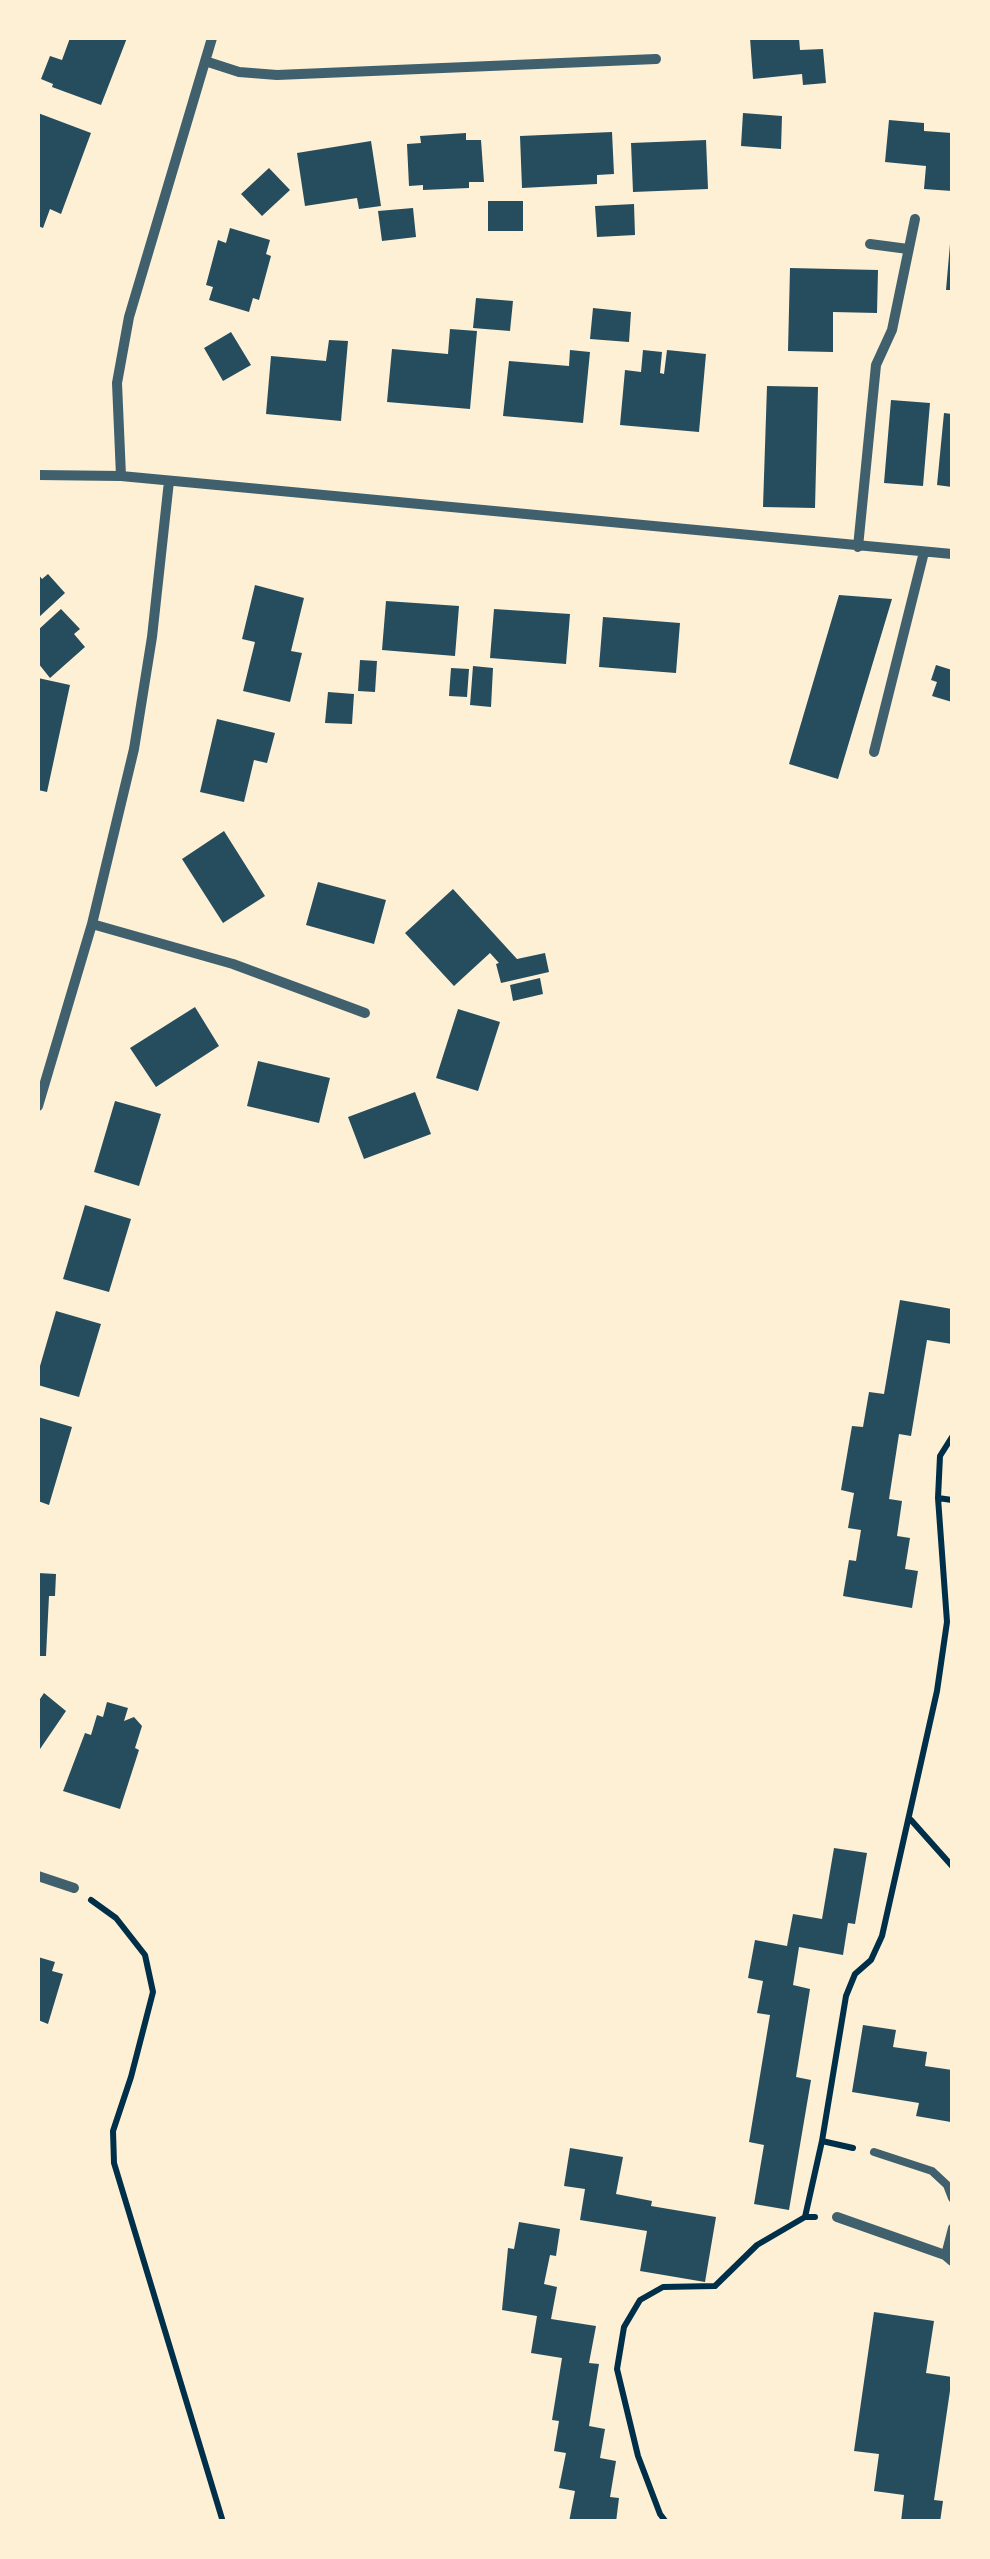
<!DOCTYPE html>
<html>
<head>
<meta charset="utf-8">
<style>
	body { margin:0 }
	#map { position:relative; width:990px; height:2559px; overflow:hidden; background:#fdf0d5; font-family:Manrope,sans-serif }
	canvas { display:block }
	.frame { position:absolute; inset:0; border:40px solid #fdf0d5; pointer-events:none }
</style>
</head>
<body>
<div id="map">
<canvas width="990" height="2559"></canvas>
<div class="frame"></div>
</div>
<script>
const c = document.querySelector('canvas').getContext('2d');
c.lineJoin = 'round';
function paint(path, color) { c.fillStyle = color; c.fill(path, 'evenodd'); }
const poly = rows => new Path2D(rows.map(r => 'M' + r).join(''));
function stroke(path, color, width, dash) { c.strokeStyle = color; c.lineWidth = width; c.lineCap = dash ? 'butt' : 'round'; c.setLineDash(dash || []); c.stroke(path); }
const building = poly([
	[70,38,127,38,101,105,52,87,53,84,41,79,50,56,62,60],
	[750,38,799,38,800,50,823,49,826,83,803,85,802,74,753,79],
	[38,113,91,133,61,214,50,209,43,228,38,226],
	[743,113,782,116,781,149,741,146],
	[889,120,924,123,924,131,952,133,952,191,924,189,926,166,885,162],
	[612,132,614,174,597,175,597,184,522,188,520,136],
	[466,133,466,140,481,140,484,182,469,182,469,188,423,190,423,185,409,186,407,144,421,143,420,136],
	[706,140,708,189,633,192,631,143],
	[371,141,381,206,359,209,357,198,305,206,297,153],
	[269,168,290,190,262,216,241,194],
	[488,201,523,201,523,231,488,231],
	[634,204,635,235,597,237,595,206],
	[413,208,416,237,382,241,378,211],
	[230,228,270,240,266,254,271,256,259,300,253,298,249,312,209,300,213,287,206,285,218,240,226,243],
	[950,244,952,245,952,290,946,290],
	[790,268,878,270,877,313,833,312,833,352,788,351],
	[476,298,513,301,510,331,473,328],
	[593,308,631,312,629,342,590,339],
	[450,329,477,331,470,409,387,402,392,349,448,354],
	[231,332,251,365,223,381,204,348],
	[329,340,348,341,341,421,266,414,271,356,326,361],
	[570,350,590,352,583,423,503,416,509,361,569,366],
	[643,350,662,352,660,373,664,374,667,350,706,354,699,432,620,425,625,370,641,372],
	[767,386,818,387,815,508,763,507],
	[891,400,930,403,923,486,884,483],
	[944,413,952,414,952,487,937,485],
	[38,574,42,579,48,574,65,593,38,618],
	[255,585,304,598,291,651,302,653,290,702,243,691,255,642,242,639],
	[839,595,892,599,838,779,789,764],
	[386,601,459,606,455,656,382,650],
	[61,609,80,629,74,634,85,647,50,678,38,663,38,630],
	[494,609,570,614,566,664,490,658],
	[603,617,680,623,676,673,599,667],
	[360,660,377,661,375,692,358,691],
	[936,665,952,670,952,702,932,696,937,682,931,680],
	[473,666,493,668,491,707,470,705],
	[451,668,469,669,467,697,449,696],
	[38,678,70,685,47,792,38,790],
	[328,692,354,694,352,724,325,723],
	[217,719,275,733,267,763,254,760,244,802,200,792],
	[224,831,265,896,223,923,182,859],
	[318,882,386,900,374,944,306,925],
	[453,889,517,959,545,953,549,972,501,983,496,964,499,963,490,953,454,986,405,933],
	[540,978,543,994,513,1001,510,985],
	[195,1007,219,1046,156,1087,130,1048],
	[458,1009,500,1022,478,1091,436,1078],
	[258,1061,330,1078,319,1123,247,1106],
	[415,1092,431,1134,364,1159,348,1117],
	[115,1101,161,1114,139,1186,94,1172],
	[85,1205,131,1219,109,1292,63,1279],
	[900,1300,952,1309,952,1344,927,1340,911,1436,899,1434,889,1499,902,1501,897,1536,910,1538,905,1569,918,1571,912,1608,843,1596,849,1560,856,1561,861,1530,848,1528,854,1493,841,1490,852,1426,863,1427,869,1392,884,1394],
	[56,1311,101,1324,79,1397,38,1385,38,1373],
	[38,1417,72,1427,49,1505,38,1501],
	[38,1573,56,1574,55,1596,49,1596,46,1656,38,1656],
	[44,1693,66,1711,38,1752,38,1702],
	[107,1702,128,1708,124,1721,134,1717,142,1726,135,1748,139,1750,120,1809,63,1791,85,1733,91,1735,97,1715,103,1717],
	[834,1848,867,1853,855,1924,848,1923,843,1955,799,1947,793,1985,810,1989,796,2077,811,2080,789,2210,754,2204,764,2145,749,2142,770,2015,757,2013,763,1981,748,1978,755,1940,787,1946,793,1914,822,1919],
	[38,1957,55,1962,52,1971,63,1974,48,2024,38,2020],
	[863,2025,896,2030,893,2047,927,2052,925,2066,952,2070,951,2122,916,2116,919,2103,852,2092],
	[570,2148,623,2157,616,2194,652,2201,651,2206,716,2217,705,2282,640,2271,647,2231,580,2220,585,2189,564,2186],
	[519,2222,560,2229,556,2256,550,2255,544,2284,557,2287,551,2319,596,2326,589,2363,599,2364,589,2426,605,2429,600,2458,616,2461,610,2497,619,2498,616,2522,569,2522,575,2491,559,2488,566,2453,554,2451,559,2421,552,2420,562,2358,531,2353,537,2316,502,2310,508,2248,514,2249],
	[874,2312,934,2321,926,2373,952,2377,934,2500,943,2501,940,2522,901,2522,904,2495,874,2491,879,2454,854,2451]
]);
const path = poly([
	[938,1498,952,1500],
	[911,1820,952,1866],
	[91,1900,116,1918,145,1955,153,1992,131,2077,113,2131,114,2163,223,2522],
	[853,2148,822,2141,846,1996,855,1974,871,1960,882,1936,937,1691,947,1622,938,1498,940,1456,952,1437],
	[805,2217,822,2141],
	[666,2522,660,2514,638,2456,617,2369,624,2327,640,2300,663,2287,715,2286,757,2245,805,2217,815,2217]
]);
const service = poly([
	[874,2152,932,2171,947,2185,952,2198],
	[945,2255,952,2228]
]);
const minor = poly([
	[205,61,239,72,277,75,656,59],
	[870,244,908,249],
	[38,475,121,476,952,554],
	[121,476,117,383,129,317,212,38],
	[858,547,876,365,892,330,915,219],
	[874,752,924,552],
	[92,924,233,964,365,1013],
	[38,1106,92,924,134,749,152,637,169,481],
	[38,1876,74,1888],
	[837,2217,945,2255,952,2261]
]);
paint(building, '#264d5e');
stroke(path, '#003049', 6);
stroke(service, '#3f606c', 8);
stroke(minor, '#3f606c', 10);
</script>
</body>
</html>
